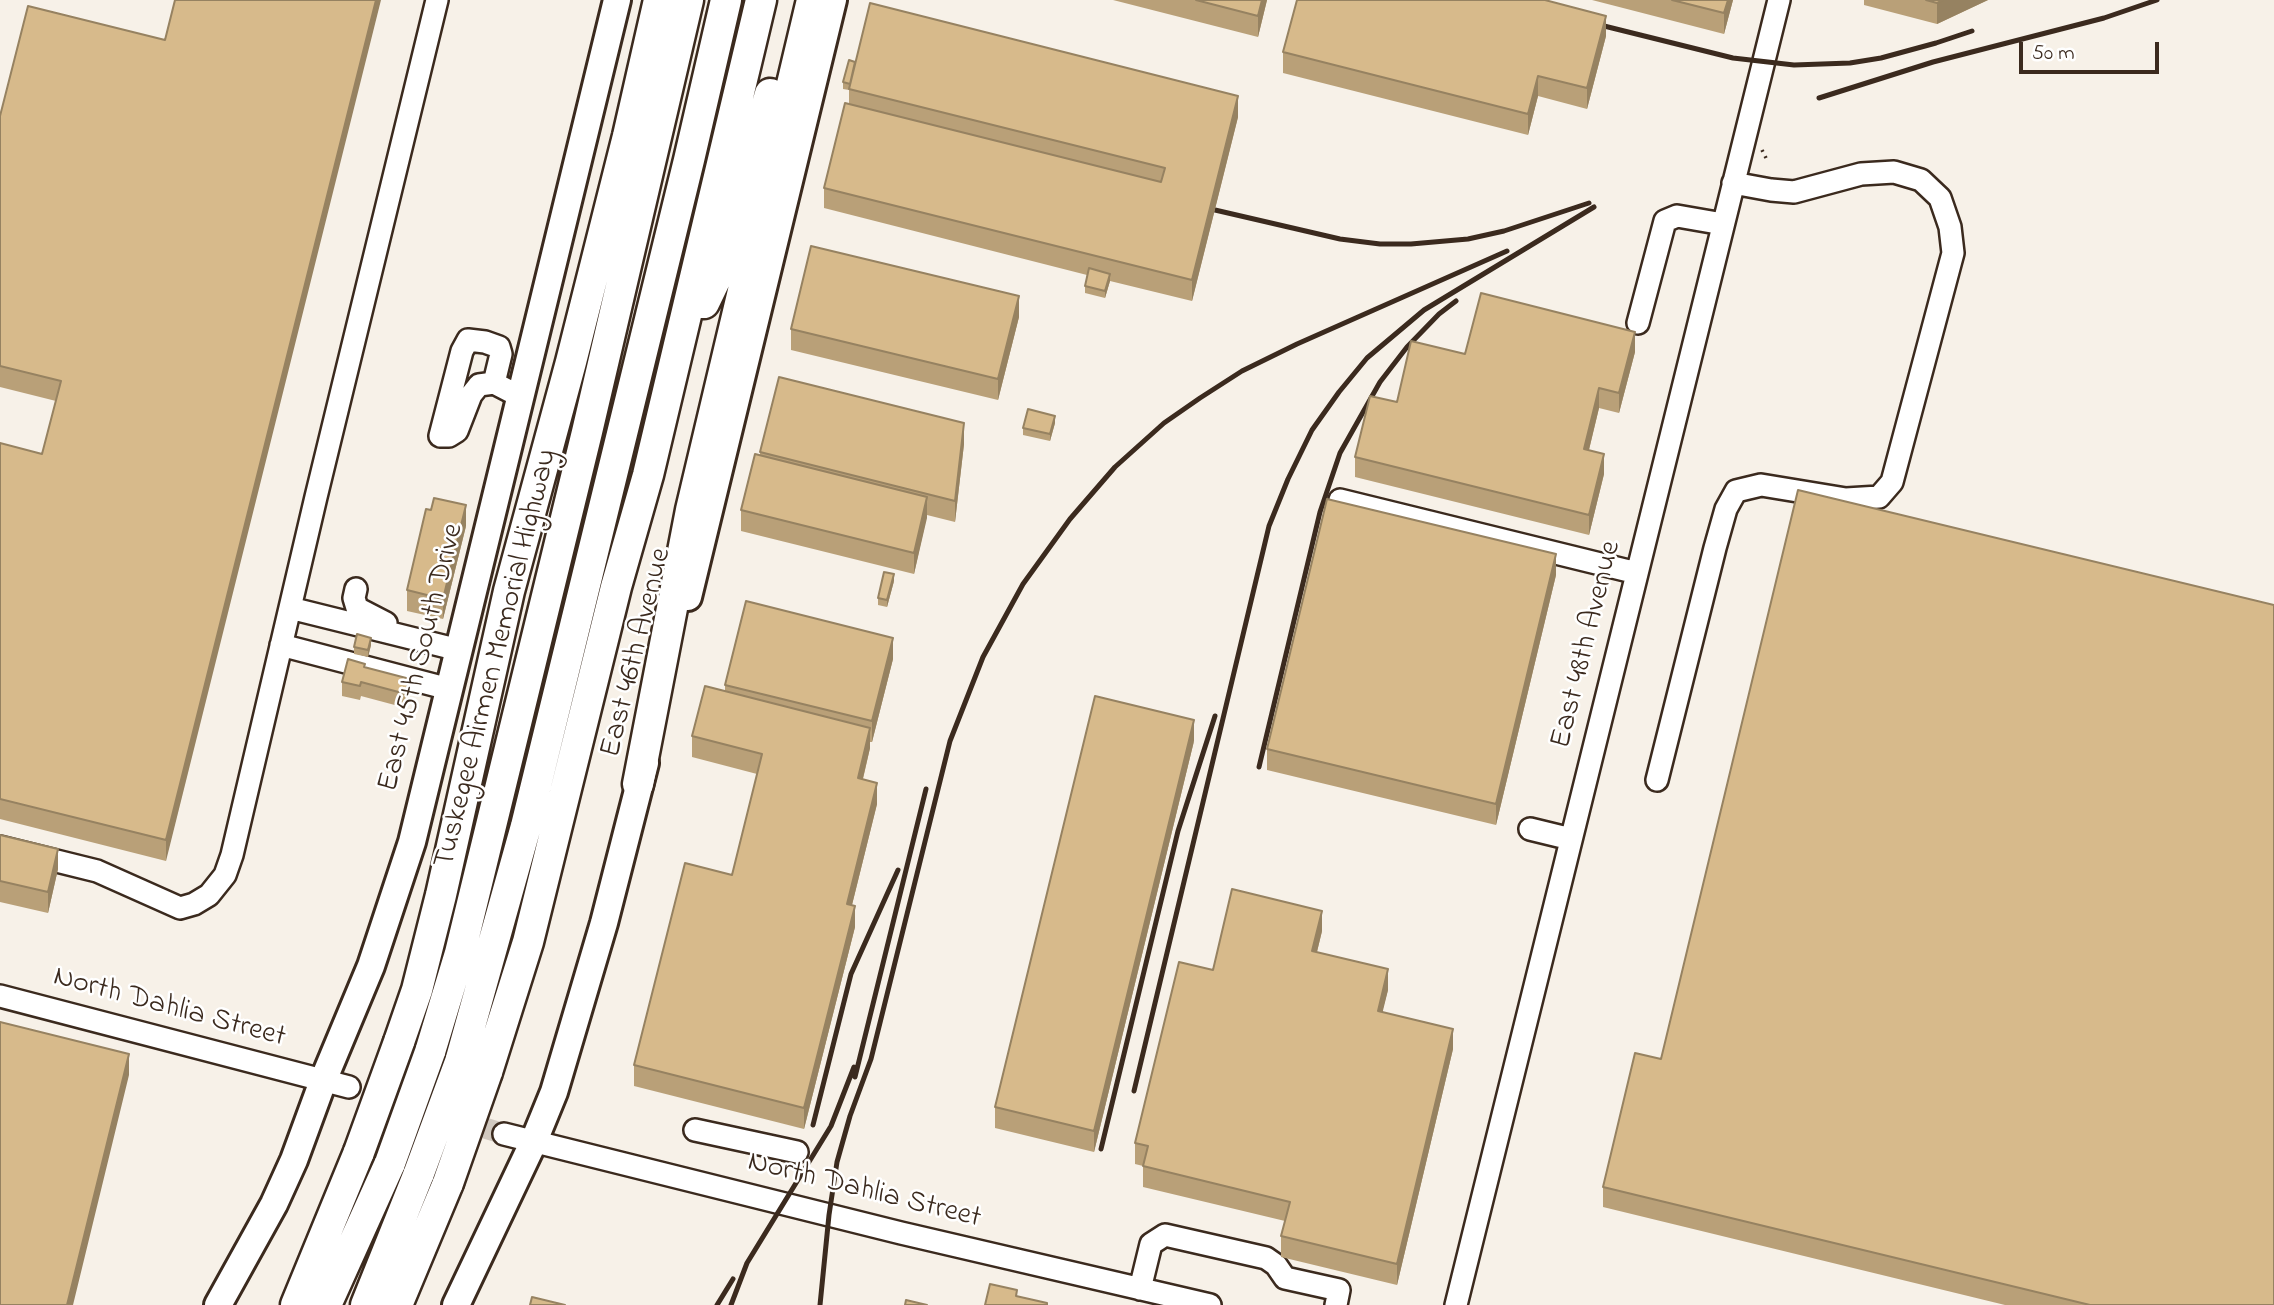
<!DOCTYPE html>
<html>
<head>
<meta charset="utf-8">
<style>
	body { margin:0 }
	#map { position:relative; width:2274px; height:1305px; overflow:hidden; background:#f7f1e8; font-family:"Indie Flower",sans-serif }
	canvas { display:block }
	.scale { position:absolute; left:2019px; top:42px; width:140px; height:32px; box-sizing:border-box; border:4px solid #3b2a1e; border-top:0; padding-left:9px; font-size:21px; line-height:24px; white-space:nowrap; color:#3b2a1e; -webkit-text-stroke:5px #fff; paint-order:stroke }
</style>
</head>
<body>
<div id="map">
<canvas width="2274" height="1305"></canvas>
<div class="scale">50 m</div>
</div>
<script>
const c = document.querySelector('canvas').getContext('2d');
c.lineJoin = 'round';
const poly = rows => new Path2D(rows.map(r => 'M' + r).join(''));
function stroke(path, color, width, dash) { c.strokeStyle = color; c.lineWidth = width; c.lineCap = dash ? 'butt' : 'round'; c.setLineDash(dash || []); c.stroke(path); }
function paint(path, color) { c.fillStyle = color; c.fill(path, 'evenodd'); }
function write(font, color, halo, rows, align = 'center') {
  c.font = font + ' "Indie Flower",sans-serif'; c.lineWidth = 5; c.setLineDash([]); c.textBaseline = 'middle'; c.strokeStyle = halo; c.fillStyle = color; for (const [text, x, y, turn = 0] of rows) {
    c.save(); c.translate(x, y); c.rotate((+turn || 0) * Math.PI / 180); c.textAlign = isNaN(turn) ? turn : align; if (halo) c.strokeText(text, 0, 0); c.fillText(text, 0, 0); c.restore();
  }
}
const minorTunnel = poly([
	[456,1119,504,1134]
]);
const path = poly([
	[1762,150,1767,160]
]);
const minor = poly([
	[1638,323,1665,221,1677,216,1723,224],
	[494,383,501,354,499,347,485,342,468,340,462,351,440,436,449,436,457,431,471,395,479,385,494,383,521,397],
	[1340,500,1637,573],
	[356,589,354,598,357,608,386,623],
	[290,608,459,650],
	[281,645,449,689],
	[1657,780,1715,548,1726,509,1736,491,1761,485,1846,499,1879,497,1892,482,1953,253,1950,227,1940,198,1921,180,1894,172,1861,174,1794,192,1771,190,1733,183],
	[1530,829,1571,839],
	[0,847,97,871,180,908,194,904,209,895,225,875,232,855,316,497,437,0],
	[0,996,349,1087],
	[695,1130,797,1152],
	[504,1134,901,1233,1210,1305],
	[1140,1289,1151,1244,1165,1235,1266,1258,1276,1265,1285,1278,1339,1290,1336,1305],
	[1456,1305,1779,0]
]);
const major = poly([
	[688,597,833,0],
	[218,1305,274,1204,294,1160,323,1081,371,966,412,842,617,0],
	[456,1305,534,1141,554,1092,604,923,645,763]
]);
const highway = poly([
	[704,303,717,276,770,94],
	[638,784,691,510,812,0],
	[399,1042,417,990,441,895,509,591,571,362,628,136,659,0],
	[430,1052,460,953,587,432,688,0],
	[460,1062,526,826,689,160,726,0],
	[487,1072,528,942,616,587,648,475,761,0],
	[296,1305,359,1152],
	[326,1305,390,1163],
	[366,1305,419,1173],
	[397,1305,448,1183]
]);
const rail = poly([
	[1588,22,1733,58,1794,65,1850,63,1881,58,1936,43,1972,31],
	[1819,98,1933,62,2104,18,2157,0],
	[1215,210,1340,239,1380,244,1411,244,1468,239,1504,231,1589,203],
	[1259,767,1320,512,1340,453,1380,382,1407,347,1439,314,1456,301],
	[855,1077,926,789],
	[1134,1091,1269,526,1288,479,1312,430,1339,392,1367,358,1424,310,1594,207],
	[813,1125,851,974,898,870],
	[1101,1149,1178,831,1215,716],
	[717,1305,733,1279],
	[731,1305,747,1263,831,1126,854,1067],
	[820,1305,829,1215,837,1162,850,1116,871,1059,950,741,983,657,1023,584,1070,519,1115,467,1164,423,1200,398,1242,371,1297,344,1507,251]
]);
const highwayBridge = poly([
	[359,1152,399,1042],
	[390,1163,430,1052],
	[419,1173,460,1062],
	[448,1183,487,1072]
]);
const wall = poly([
	[175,0,166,861,0,819,0,443,42,454,56,401,0,387,0,116,165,40],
	[1113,0,1267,0,1258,37],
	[1592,0,1733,0,1724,34],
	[1864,0,1988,0,1937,24,1864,5],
	[1606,36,1587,109,1538,96,1528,135,1283,73,1283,52],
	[855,62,1238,117,1192,301,1110,281,1105,298,1085,293,1085,286,1087,275,824,208,824,188,849,103,849,90,843,89,843,82],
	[1019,317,998,400,791,350,791,329],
	[1635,352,1619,413,1599,408,1589,450,1604,474,1589,535,1355,477,1355,457,1397,402,1465,354],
	[1055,423,1050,441,1023,435,1023,428],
	[964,444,955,522,927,515,914,574,741,531,741,510,760,456,760,452],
	[466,526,443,619,407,611,407,590],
	[1556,575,1496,825,1267,770,1267,749],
	[894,581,887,607,878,605,878,598],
	[371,645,368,657,354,654,354,647],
	[893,659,872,742,870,742,870,748,863,779,877,804,852,905,855,927,804,1129,634,1086,634,1065,732,875,757,774,692,757,692,736,725,691,725,685],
	[365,668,410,693,406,708,361,696,360,700,342,696,342,682],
	[1194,741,1094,1152,995,1128,995,1107],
	[0,835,58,869,48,913,0,902],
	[1322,931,1317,952,1388,990,1382,1012,1453,1049,1397,1285,1281,1257,1281,1236,1285,1221,1143,1187,1143,1166,1135,1164,1135,1143,1213,970],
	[1661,1059,2274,1305,2005,1305,1603,1207,1603,1187]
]);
const shadedWall = poly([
	[376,0,381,0,166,861,166,840],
	[1262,0,1267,0,1258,37,1258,16],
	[1728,0,1733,0,1724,34,1724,13],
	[1943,0,1988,0,1937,24,1937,3],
	[1606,16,1606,36,1587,109,1587,88],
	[1538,76,1538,96,1528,135,1528,114],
	[1238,96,1238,117,1192,301,1192,280],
	[1110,274,1110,281,1105,298,1105,291],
	[1019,296,1019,317,998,400,998,379],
	[1635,332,1635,352,1619,413,1619,393],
	[1599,388,1599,408,1584,470,1584,449],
	[1055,416,1055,423,1050,441,1050,434],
	[964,423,964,444,955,522,955,501],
	[1604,454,1604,474,1589,535,1589,515],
	[927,497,927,518,914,574,914,553],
	[466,505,466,526,443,619,443,599],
	[1556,554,1556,575,1496,825,1496,804],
	[894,574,894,581,887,607,887,600],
	[371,638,371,645,368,657,368,650],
	[893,638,893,659,872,742,872,721],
	[410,679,410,693,406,708,406,694],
	[1194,720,1194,741,1094,1152,1094,1131],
	[870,728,870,748,858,799,858,778],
	[877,783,877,804,847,925,847,904],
	[58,849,58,869,48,913,48,892],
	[855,906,855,927,804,1129,804,1108],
	[1322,911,1322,931,1312,972,1312,951],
	[1388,969,1388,990,1378,1031,1378,1011],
	[1453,1029,1453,1049,1397,1285,1397,1264],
	[129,1054,129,1075,73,1305,67,1305]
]);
const building = poly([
	[175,0,376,0,166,840,0,799,0,443,42,454,61,381,0,366,0,116,28,6,165,40,175,0],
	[1196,0,1262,0,1258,16,1196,0],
	[1297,0,1545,0,1606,16,1587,88,1538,76,1528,114,1283,52,1297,0],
	[1672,0,1728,0,1724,13,1672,0],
	[1926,0,1943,0,1937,3,1926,0],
	[870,3,1238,96,1192,280,824,188,845,103,1161,182,1165,168,849,89,870,3],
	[849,60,855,62,850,84,843,82,849,60],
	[811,246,1019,296,998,379,791,329,811,246],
	[1089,268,1110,274,1105,291,1085,286,1089,268],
	[1481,293,1635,332,1619,393,1599,388,1584,449,1604,454,1589,515,1355,457,1370,396,1397,402,1411,341,1465,354,1481,293],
	[779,377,964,423,955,501,760,452,779,377],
	[1028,409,1055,416,1050,434,1023,428,1028,409],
	[755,454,927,497,914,553,741,510,755,454],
	[1798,490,2274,605,2274,1305,2090,1305,1603,1187,1635,1053,1661,1059,1798,490],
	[434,498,466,505,443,599,407,590,426,509,431,510,434,498],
	[1327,499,1556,554,1496,804,1267,749,1327,499],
	[884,572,894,574,887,600,878,598,884,572],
	[746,601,893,638,872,721,725,685,746,601],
	[357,634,371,638,368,650,354,647,357,634],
	[348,659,365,664,364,667,410,679,406,694,361,682,360,686,342,682,348,659],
	[705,686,870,728,858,778,877,783,847,904,855,906,804,1108,634,1065,685,863,732,875,762,754,692,736,705,686],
	[1095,696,1194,720,1094,1131,995,1107,1095,696],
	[0,835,58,849,48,892,0,881,0,835],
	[1232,889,1322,911,1312,951,1388,969,1378,1011,1453,1029,1397,1264,1281,1236,1290,1202,1143,1166,1148,1146,1135,1143,1179,962,1213,970,1232,889],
	[0,1022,129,1054,67,1305,0,1305,0,1022],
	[990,1284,1017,1290,1016,1296,1047,1303,1047,1305,985,1305,990,1284],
	[532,1297,565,1305,530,1305,532,1297],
	[906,1300,927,1305,905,1305,906,1300]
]);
const streetNames = [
	["East 48th Avenue",1588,645,-76],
	["East 46th Avenue",638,653,-76],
	["East 45th South Drive",423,658,-76],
	["Tuskegee Airmen Memorial Highway",498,659,-76],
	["North Dahlia Street",169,1009,15],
	["North Dahlia Street",864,1192,14]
];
stroke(minorTunnel, '#d1c9c0', 21, [21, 10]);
stroke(minor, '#3b2a1e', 26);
stroke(major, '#3b2a1e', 32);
stroke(highway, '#3b2a1e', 35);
stroke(path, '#3b2a1e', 3.5, [2, 5]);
stroke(minor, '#fff', 21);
stroke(major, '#fff', 26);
stroke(highway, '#fff', 30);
stroke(rail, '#3b2a1e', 5);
stroke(highwayBridge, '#3b2a1e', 35, []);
stroke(highwayBridge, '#fff', 30);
paint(wall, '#b9a078');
paint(shadedWall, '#968261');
paint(building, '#d7ba8b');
stroke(building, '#968261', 2);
write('30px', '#3b2a1e', '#fff', streetNames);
</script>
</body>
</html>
